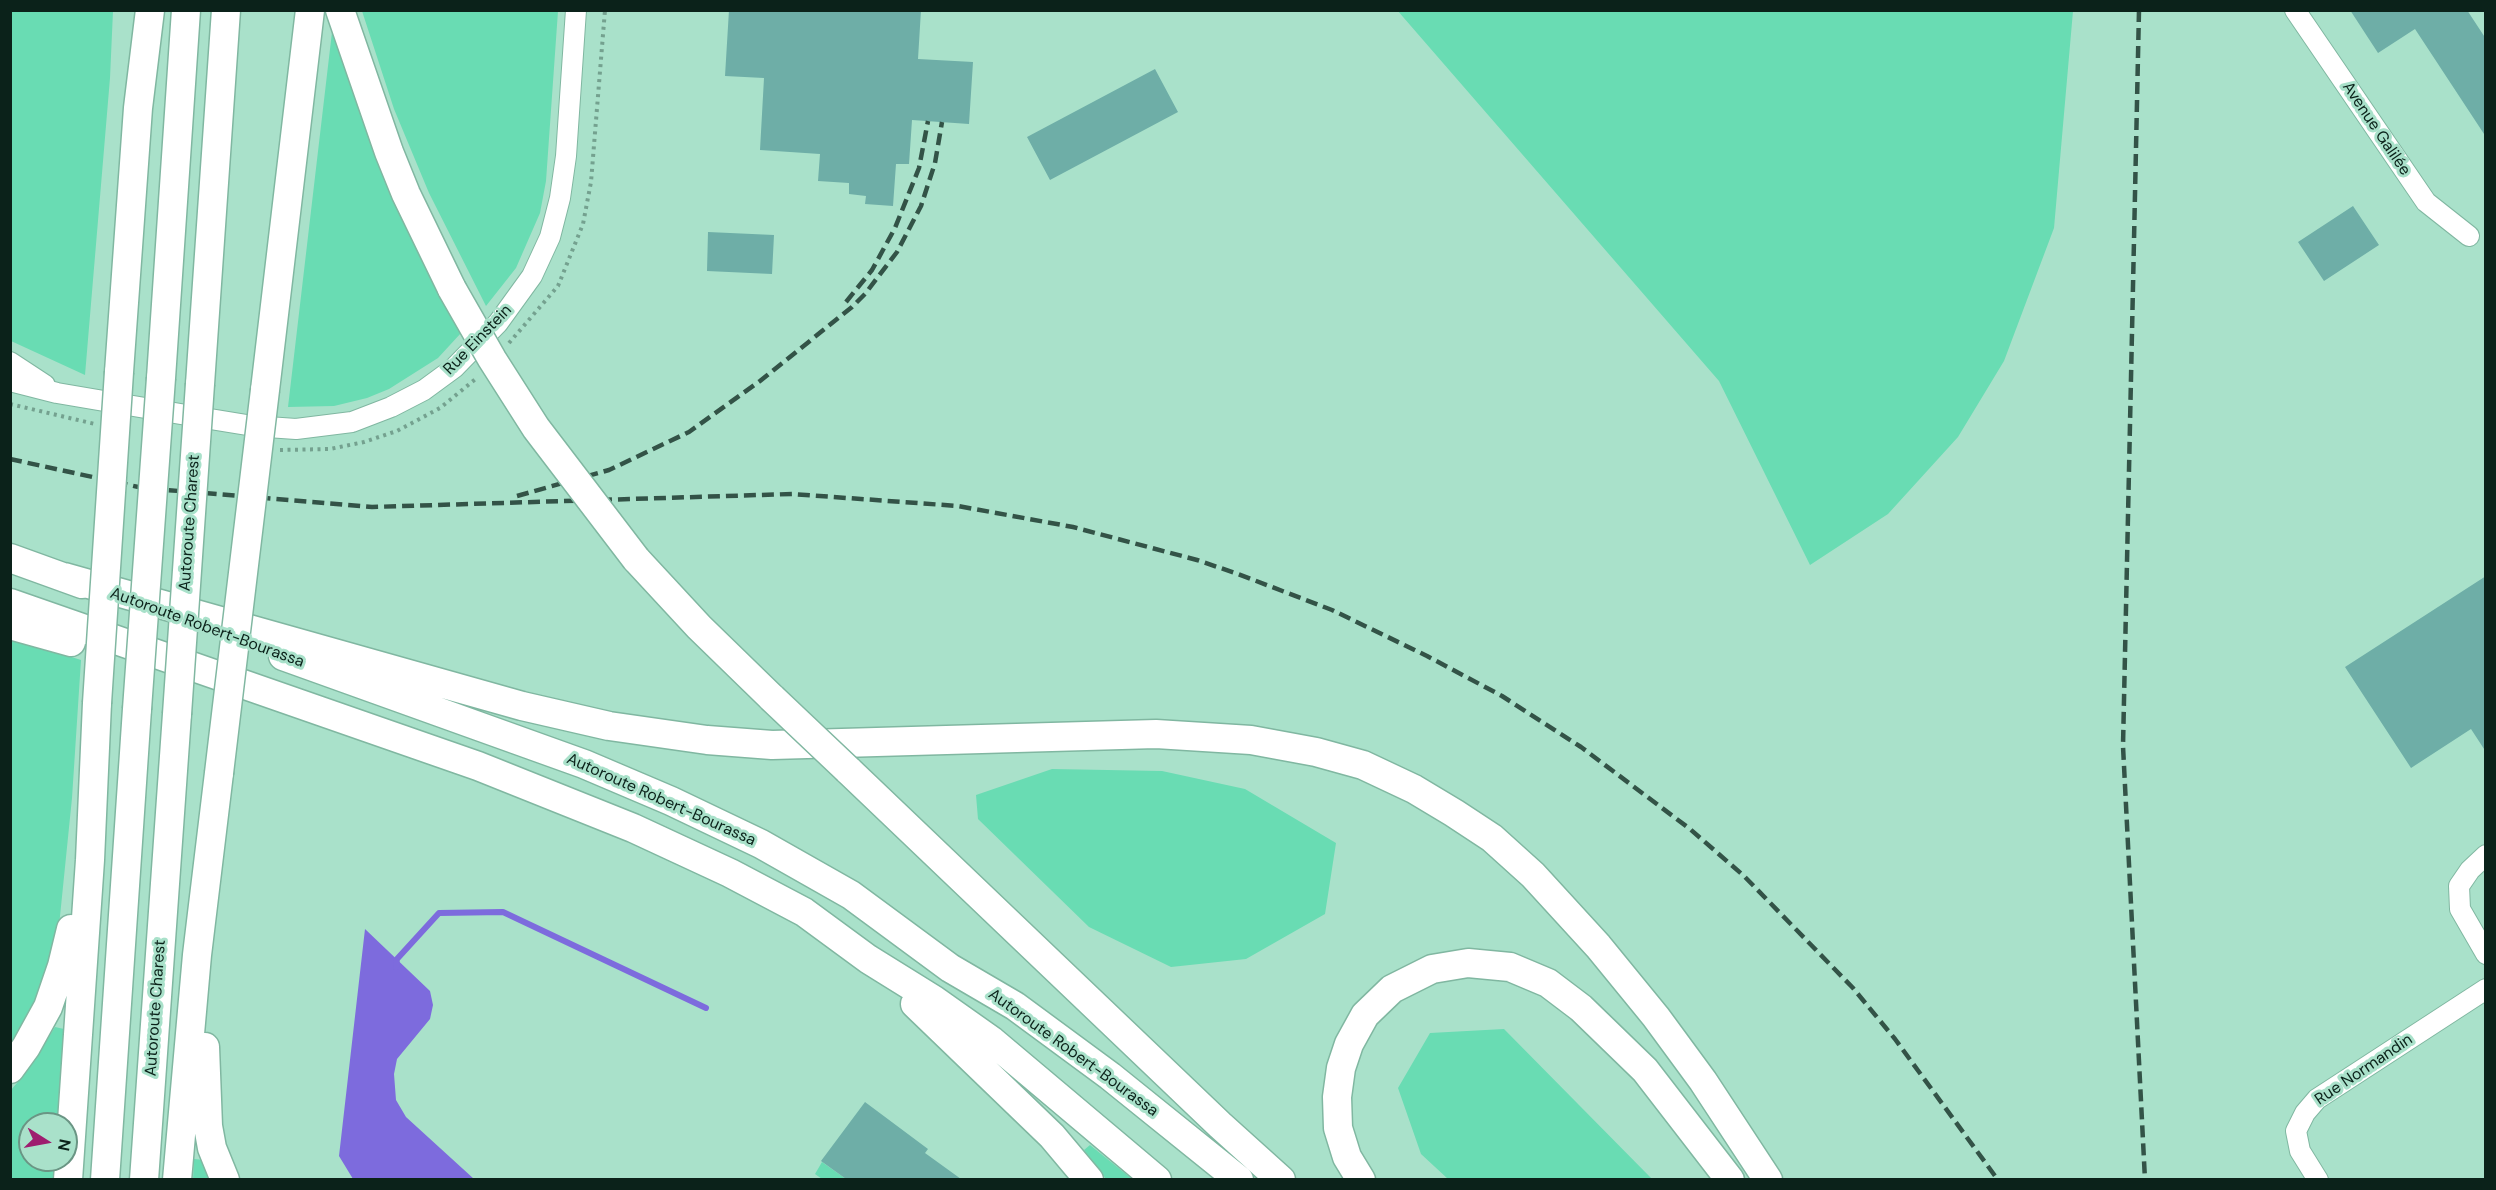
<!DOCTYPE html>
<html>
<head>
<meta charset="utf-8">
<style>
	body { margin:0 }
	#map { position:relative; width:2496px; height:1190px; overflow:hidden; background:#a9e1ca; font-family:"DM Sans",sans-serif }
	canvas { display:block }
	.frame { position:absolute; inset:0; border:12px solid #0b221a; pointer-events:none }
	.north { position:absolute; left:18px; top:1112px; width:60px; height:60px; box-sizing:border-box; background:#a9e1ca; border:2px solid #6a9584; border-radius:50%; rotate:101deg; font-size:16px; font-weight:700; line-height:24px; text-align:center; color:#0b221a }
	.north::after { content:''; display:block; margin:auto; width:21px; height:27px; background:#9e1d6f; clip-path:polygon(50% 0,100% 100%,50% 72%,0 100%) }
</style>
</head>
<body>
<div id="map">
<canvas width="2496" height="1190"></canvas>
<div class="frame"></div>
<div class="north">N</div>
</div>
<script>
const c = document.querySelector('canvas').getContext('2d');
c.lineJoin = 'round';
function paint(path, color) { c.fillStyle = color; c.fill(path, 'evenodd'); }
const poly = rows => new Path2D(rows.map(r => 'M' + r).join(''));
function stroke(path, color, width, dash) { c.strokeStyle = color; c.lineWidth = width; c.lineCap = dash ? 'butt' : 'round'; c.setLineDash(dash || []); c.stroke(path); }
function write(font, color, halo, rows, align = 'center') {
  c.font = font + ' "DM Sans",sans-serif'; c.lineWidth = 6; c.setLineDash([]); c.textBaseline = 'middle'; c.strokeStyle = halo; c.fillStyle = color; for (const [text, x, y, turn = 0] of rows) {
    c.save(); c.translate(x, y); c.rotate((+turn || 0) * Math.PI / 180); c.textAlign = isNaN(turn) ? turn : align; if (halo) c.strokeText(text, 0, 0); c.fillText(text, 0, 0); c.restore();
  }
}
const green = poly([
	[1397,10,2073,11,2054,228,2004,361,1958,437,1888,514,1810,565,1719,381],
	[10,11,113,11,110,78,85,375,11,341],
	[362,11,558,11,546,181,540,213,516,268,486,306,429,193,394,109],
	[332,32,367,129,461,333,438,358,389,389,367,398,334,406,288,407],
	[11,638,81,660,72,798,59,926,50,961,36,1002,11,1045],
	[1052,769,1162,771,1245,789,1336,843,1325,914,1246,959,1171,967,1089,927,978,819,976,795],
	[55,1027,64,1029,58,1124,30,1124,30,1160,55,1160,54,1179,11,1180,11,1090,27,1071],
	[1504,1029,1652,1179,1448,1179,1421,1154,1398,1088,1430,1033],
	[1090,1145,1132,1179,1106,1179,1084,1150],
	[194,1159,204,1160,211,1179,193,1180],
	[822,1162,846,1179,822,1179,815,1174]
]);
const water = poly([
	[365,929,430,991,433,1005,430,1019,397,1059,394,1074,396,1100,406,1117,474,1179,353,1179,339,1156]
]);
const stream = poly([
	[396,967,397,959,439,913,503,912,706,1008]
]);
const building = poly([
	[729,10,921,10,918,59,973,62,969,124,912,120,909,164,896,164,893,206,865,204,866,196,849,194,849,183,818,181,820,154,760,150,764,78,725,76],
	[2350,10,2467,10,2486,39,2486,137,2415,29,2378,53],
	[1155,69,1178,112,1050,180,1027,137],
	[2353,206,2379,245,2324,281,2298,242],
	[708,232,774,235,772,274,707,271],
	[2486,576,2486,752,2471,729,2411,768,2345,667],
	[865,1102,928,1149,925,1153,961,1179,846,1179,821,1161]
]);
const path = poly([
	[509,343,558,286,583,224,591,182,605,10],
	[10,404,95,424],
	[280,450,330,449,364,442,397,431,440,408,478,377]
]);
const minor = poly([
	[2295,10,2426,202,2469,236],
	[10,362,45,385],
	[10,381,57,393,204,418,253,426,296,429,352,422,391,407,424,390,454,368,498,323,532,276,550,237,560,198,566,156,576,10],
	[2486,855,2470,870,2459,886,2460,909,2486,954],
	[2318,1180,2300,1151,2296,1131,2305,1113,2317,1099,2486,989]
]);
const highway = poly([
	[340,10,389,152,406,194,452,289],
	[119,372,138,108,150,10],
	[161,378,186,10],
	[200,384,226,10],
	[265,390,310,10],
	[10,558,82,584],
	[636,559,699,627,772,698],
	[64,577,522,706,609,726,707,740,772,745,1156,734,1251,740,1316,752,1363,765,1414,789,1454,813,1492,838,1533,875,1598,946,1656,1017,1703,1081,1768,1180],
	[10,603,478,766,633,828,730,873,804,912,868,959,934,1000,992,1041,1157,1180],
	[10,625,71,642],
	[283,656,584,764,671,801,761,844,851,895,950,968,1015,1006,1110,1076,1239,1180],
	[848,770,1220,1125,1281,1180],
	[915,1004,1052,1136,1089,1180],
	[205,1047,208,1126,212,1148,225,1180],
	[10,1069,26,1047,48,1007,62,966,71,929],
	[68,1180,90,860,97,703],
	[105,1180,137,709],
	[144,1180,177,714],
	[177,1180,197,955,219,773],
	[1361,1180,1347,1157,1338,1128,1337,1097,1341,1068,1349,1044,1365,1015,1392,989,1432,969,1468,963,1510,967,1548,983,1581,1008,1645,1070,1730,1180]
]);
const rail = poly([
	[2139,10,2123,746,2145,1180],
	[846,302,872,270,895,228,919,168,928,121],
	[10,459,143,488,372,507,792,494,958,506,1073,527,1197,560,1238,574,1332,610,1427,656,1502,696,1581,747,1690,829,1744,876,1853,988,1895,1039,1998,1180],
	[517,496,609,470,689,432,760,381,852,307,865,294,897,252,921,206,935,163,942,122]
]);
const highwayBridge = poly([
	[452,289,492,359,536,428,636,559],
	[772,698,848,770],
	[97,703,119,372],
	[137,709,161,378],
	[177,714,200,384],
	[219,773,265,390]
]);
const streetNames = [
	["Avenue Galilée",2376,129,56],
	["Rue Einstein",478,340,-46],
	["Autoroute Charest",190,523,-86],
	["Autoroute Robert-Bourassa",207,628,20],
	["Autoroute Robert-Bourassa",661,800,24],
	["Autoroute Charest",156,1008,-86],
	["Autoroute Robert-Bourassa",1073,1053,36],
	["Rue Normandin",2364,1070,-34]
];
paint(green, '#69dcb3');
paint(water, '#7d6bdd');
stroke(stream, '#7d6bdd', 6);
paint(building, '#6eaea7');
stroke(minor, '#80b7a1', 22);
stroke(highway, '#80b7a1', 31);
stroke(path, '#74a18f', 4, [3, 4.5]);
stroke(minor, '#fff', 20);
stroke(highway, '#fff', 28);
stroke(rail, '#335347', 4.5, [12, 6]);
stroke(highwayBridge, '#80b7a1', 31, []);
stroke(highwayBridge, '#fff', 28);
write('16px', '#0b221a', '#a9e1ca', streetNames);
</script>
</body>
</html>
